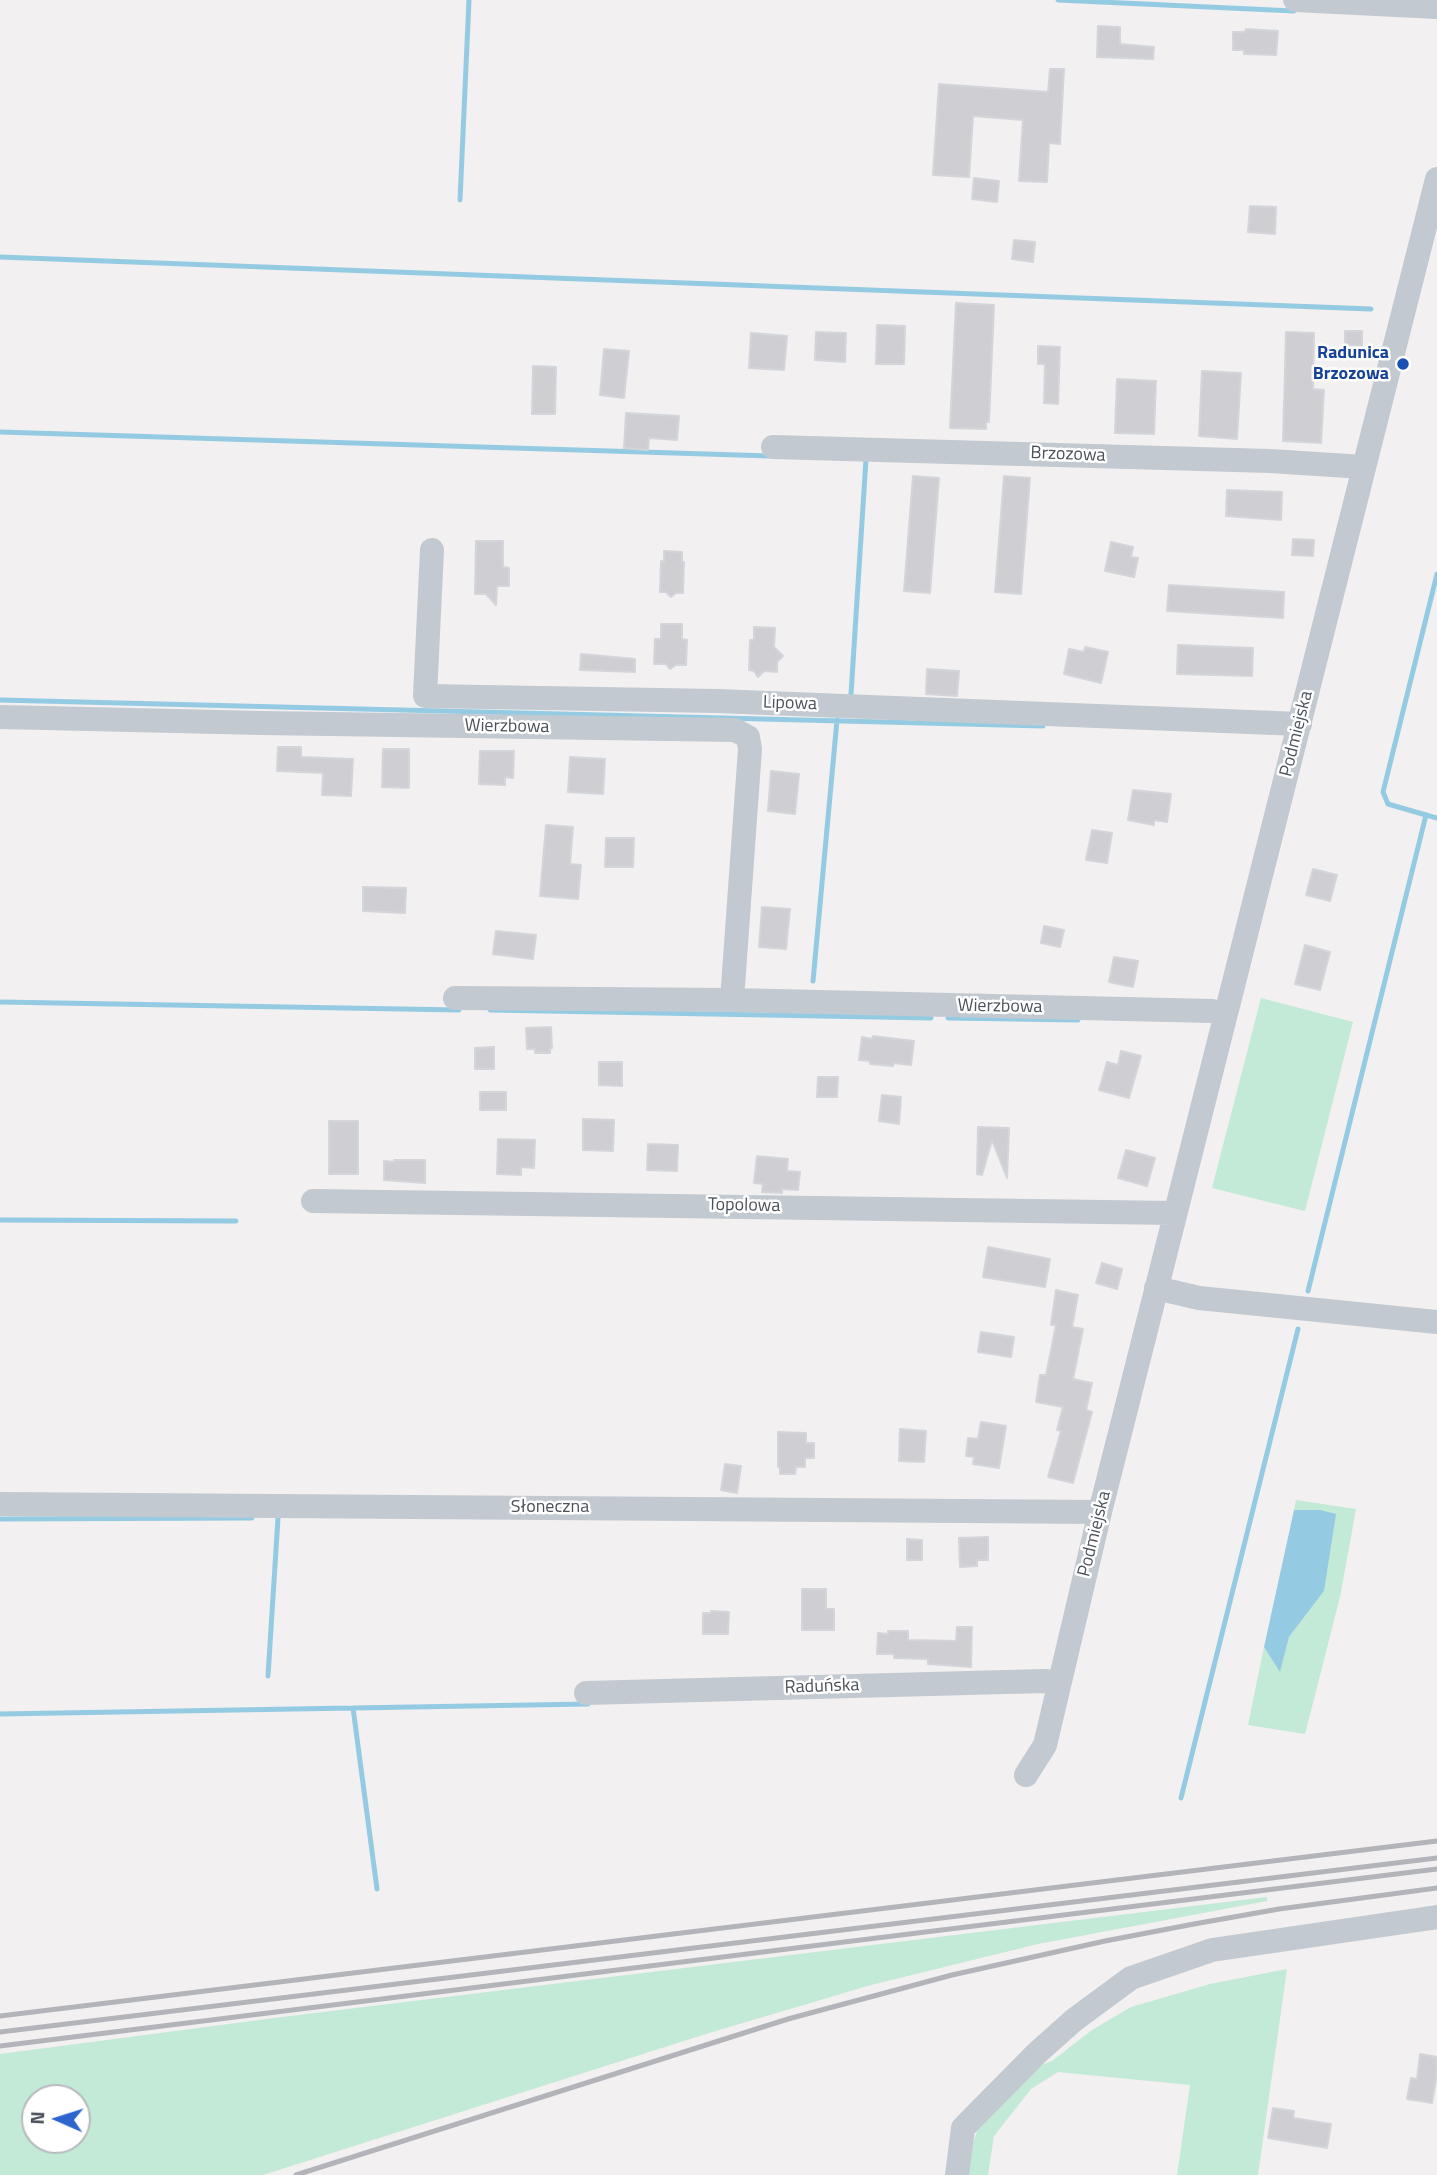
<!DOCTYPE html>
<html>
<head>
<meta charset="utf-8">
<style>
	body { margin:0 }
	#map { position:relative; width:1437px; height:2175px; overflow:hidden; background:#f2f0f0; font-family:"Titillium Web",sans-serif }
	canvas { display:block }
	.north { position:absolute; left:21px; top:2084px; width:70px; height:70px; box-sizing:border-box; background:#fff; border:2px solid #b7b9bd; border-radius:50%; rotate:273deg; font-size:19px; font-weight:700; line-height:28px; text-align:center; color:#4a515b }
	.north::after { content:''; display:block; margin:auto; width:24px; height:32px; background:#2d65ce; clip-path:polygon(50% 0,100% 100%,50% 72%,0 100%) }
</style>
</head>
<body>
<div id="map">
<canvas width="1437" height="2175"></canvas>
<div class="north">N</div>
</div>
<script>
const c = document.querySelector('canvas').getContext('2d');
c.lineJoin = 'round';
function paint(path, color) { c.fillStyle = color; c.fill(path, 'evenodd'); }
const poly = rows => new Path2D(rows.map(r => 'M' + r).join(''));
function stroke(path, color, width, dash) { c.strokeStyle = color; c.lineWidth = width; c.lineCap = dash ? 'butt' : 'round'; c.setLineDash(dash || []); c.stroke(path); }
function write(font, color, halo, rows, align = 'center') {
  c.font = font + ' "Titillium Web",sans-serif'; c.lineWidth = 5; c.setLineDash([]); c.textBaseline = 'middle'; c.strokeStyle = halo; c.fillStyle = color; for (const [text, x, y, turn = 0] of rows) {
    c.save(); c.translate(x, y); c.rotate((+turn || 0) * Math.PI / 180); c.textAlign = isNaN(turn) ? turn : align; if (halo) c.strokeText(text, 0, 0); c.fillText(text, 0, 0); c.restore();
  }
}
const green = poly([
	[1261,998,1353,1022,1305,1211,1212,1188],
	[1296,1500,1356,1509,1340,1597,1305,1734,1248,1725,1264,1647,1280,1671,1289,1637,1324,1591,1320,1510,1294,1510],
	[1267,1897,1267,1901,1038,1944,871,1985,709,2033,263,2175,0,2175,0,2054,282,2017],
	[35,2098,77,2098,77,2140,35,2140],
	[1287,1969,1258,2175,1177,2175,1190,2085,1058,2072,1031,2089,994,2136,988,2175,966,2175,969,2153,981,2121,1038,2066,1052,2061,1092,2030,1131,2007,1210,1984]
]);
const water = poly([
	[1294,1510,1320,1510,1336,1514,1324,1591,1289,1637,1280,1672,1264,1647]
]);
const stream = poly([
	[1058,0,1294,11],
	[460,200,469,0],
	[0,257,1371,309],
	[0,432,770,456],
	[851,694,866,459],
	[0,700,1043,726],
	[1426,815,1437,818],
	[813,981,837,720],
	[0,1002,459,1010],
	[490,1010,931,1018],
	[948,1018,1078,1020],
	[0,1220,236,1221],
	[1308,1291,1426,815,1388,804,1383,792,1437,574],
	[0,1519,252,1518],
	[268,1676,278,1518],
	[353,1708,377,1889],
	[0,1714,588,1704],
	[1181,1798,1298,1329]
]);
const building = poly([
	[1098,26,1120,27,1120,44,1154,47,1153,59,1097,57,1098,26],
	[1246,29,1278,31,1276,55,1244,54,1244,50,1233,50,1233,32,1245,32,1246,29],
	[1050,69,1064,69,1060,144,1049,143,1047,182,1019,181,1023,120,973,116,969,177,933,175,939,84,1048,92,1050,69],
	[974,178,999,181,997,202,972,199,974,178],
	[1250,206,1276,207,1275,234,1248,232,1250,206],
	[1014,240,1035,242,1033,262,1012,259,1014,240],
	[956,303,994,305,989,422,986,422,986,429,950,428,956,303],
	[877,325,905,326,904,364,876,364,877,325],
	[1345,331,1362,331,1362,346,1345,345,1345,331],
	[816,332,846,333,845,362,815,360,816,332],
	[1286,332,1314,333,1313,389,1324,390,1321,443,1283,441,1286,332],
	[751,333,787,336,784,370,749,368,751,333],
	[1038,346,1060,347,1058,404,1044,403,1045,364,1038,364,1038,346],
	[604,349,629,351,624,398,600,395,604,349],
	[533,366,556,367,555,414,532,414,533,366],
	[1202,371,1241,373,1237,439,1199,436,1202,371],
	[1117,379,1156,381,1154,434,1115,433,1117,379],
	[626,413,679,416,677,440,649,438,648,450,624,448,626,413],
	[913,476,939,478,930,593,904,591,913,476],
	[1004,476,1030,478,1021,594,995,592,1004,476],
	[1227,490,1282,492,1281,520,1226,516,1227,490],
	[1293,539,1314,540,1313,556,1292,555,1293,539],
	[476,541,503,541,503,567,509,568,509,586,497,586,496,605,486,594,475,594,476,541],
	[1111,542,1133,547,1131,557,1138,558,1134,577,1105,571,1111,542],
	[664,551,682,552,682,562,684,562,683,593,676,593,671,597,666,592,660,592,661,561,664,562,664,551],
	[1169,585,1284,592,1283,618,1167,611,1169,585],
	[661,624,682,624,682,639,687,640,686,665,676,665,670,669,666,664,654,664,655,639,661,639,661,624],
	[754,627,775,628,774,647,783,656,777,662,777,672,764,671,758,677,754,671,749,670,750,640,754,640,754,627],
	[1178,645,1253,648,1252,676,1177,674,1178,645],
	[1085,647,1108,652,1101,683,1064,674,1069,649,1084,652,1085,647],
	[581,654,635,659,635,672,580,670,581,654],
	[927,669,959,671,957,696,926,694,927,669],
	[278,747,301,747,301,757,353,759,351,796,322,795,323,773,277,771,278,747],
	[383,749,409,749,409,788,382,787,383,749],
	[480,751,514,751,513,778,505,777,505,785,479,784,480,751],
	[570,757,605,759,603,794,568,792,570,757],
	[771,771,799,774,795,814,768,811,771,771],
	[1133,790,1171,794,1167,822,1154,820,1154,825,1128,820,1133,790],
	[546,825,573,827,570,864,581,865,578,899,540,896,546,825],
	[1092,830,1112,833,1107,863,1086,860,1092,830],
	[606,838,634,838,633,867,605,867,606,838],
	[1313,869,1337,875,1330,901,1306,895,1313,869],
	[363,887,406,888,405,913,363,911,363,887],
	[762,907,790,909,786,949,759,947,762,907],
	[1044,926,1064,930,1060,947,1041,943,1044,926],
	[496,931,536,935,533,959,493,954,496,931],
	[1305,945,1330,952,1320,990,1295,984,1305,945],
	[1114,957,1138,961,1133,987,1109,982,1114,957],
	[551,1027,552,1048,550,1048,550,1053,535,1053,535,1049,527,1049,526,1028,551,1027],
	[873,1036,914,1041,911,1065,894,1063,893,1066,870,1064,870,1061,859,1060,862,1037,872,1039,873,1036],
	[494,1047,494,1069,475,1069,475,1048,494,1047],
	[1121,1051,1141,1056,1129,1098,1099,1090,1107,1062,1118,1065,1121,1051],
	[599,1062,622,1062,622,1086,599,1085,599,1062],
	[818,1077,838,1077,837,1097,817,1097,818,1077],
	[480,1092,506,1092,506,1110,480,1110,480,1092],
	[882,1095,901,1097,899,1124,879,1121,882,1095],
	[583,1119,614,1120,613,1151,583,1150,583,1119],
	[329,1121,358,1121,358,1174,329,1174,329,1121],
	[978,1127,1009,1128,1007,1178,992,1140,982,1175,977,1174,978,1127],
	[498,1139,535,1140,534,1168,521,1167,521,1175,497,1174,498,1139],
	[648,1144,678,1145,677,1171,647,1170,648,1144],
	[1126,1150,1155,1158,1147,1186,1118,1178,1126,1150],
	[757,1156,788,1159,787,1171,800,1172,798,1190,782,1189,782,1193,762,1192,763,1184,754,1183,757,1156],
	[394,1160,425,1160,425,1183,384,1180,384,1161,394,1162,394,1160],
	[988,1247,1050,1259,1045,1287,983,1277,988,1247],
	[1102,1263,1122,1269,1117,1289,1096,1283,1102,1263],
	[1056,1290,1078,1295,1072,1327,1083,1329,1073,1379,1092,1383,1086,1410,1092,1412,1073,1483,1048,1477,1061,1431,1057,1430,1063,1407,1036,1402,1040,1375,1046,1375,1056,1325,1051,1325,1056,1290],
	[981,1332,1014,1337,1011,1357,978,1352,981,1332],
	[981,1422,1006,1426,999,1468,973,1464,974,1457,966,1456,968,1438,978,1439,981,1422],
	[900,1429,926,1431,924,1462,899,1461,900,1429],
	[778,1432,806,1433,806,1443,814,1443,814,1458,805,1458,805,1467,796,1467,795,1474,780,1474,780,1467,778,1467,778,1432],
	[725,1464,741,1466,737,1493,721,1490,725,1464],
	[988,1537,988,1560,977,1560,977,1566,960,1567,959,1538,988,1537],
	[907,1539,922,1540,922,1560,907,1560,907,1539],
	[802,1589,826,1589,826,1609,834,1609,834,1630,802,1630,802,1589],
	[711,1611,729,1612,728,1634,703,1634,703,1613,711,1613,711,1611],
	[957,1627,972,1627,971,1667,928,1664,928,1659,894,1658,894,1654,877,1654,878,1633,888,1634,888,1631,908,1631,908,1640,956,1641,957,1627],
	[1420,2054,1437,2057,1437,2074,1432,2103,1407,2099,1411,2078,1417,2079,1420,2054],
	[1273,2108,1294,2111,1293,2118,1331,2124,1327,2148,1268,2138,1273,2108]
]);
const minor = poly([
	[1295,0,1437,7],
	[773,447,1270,461,1364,467],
	[432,550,425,696,717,701,1300,724],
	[0,717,262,723,735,730,748,737,750,749,732,1000,1212,1011,1225,1015],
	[455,998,732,1000],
	[313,1201,1175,1213],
	[1156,1288,1199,1298,1437,1322],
	[0,1504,1100,1512],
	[586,1693,1045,1681,1059,1683],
	[1026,1775,1045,1745,1100,1512,1437,179],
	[957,2175,963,2128,1037,2053,1074,2020,1131,1978,1212,1950,1437,1917]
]);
const rail = poly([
	[0,2016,1437,1841],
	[0,2032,1437,1858],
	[0,2046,1437,1869],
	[296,2175,788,2019,952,1975,1105,1941,1194,1924,1279,1909,1437,1888]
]);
const markers = [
	[1403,364,7,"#1a4fb4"]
];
const transitNames = [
	["Radunica",1389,354],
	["Brzozowa",1389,375]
];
const streetNames = [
	["Brzozowa",1068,455,2],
	["Lipowa",790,704,2],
	["Wierzbowa",507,727,1],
	["Podmiejska",1297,734,-76],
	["Wierzbowa",1000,1007,1],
	["Topolowa",744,1206,1],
	["Słoneczna",550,1508],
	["Podmiejska",1095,1534,-76],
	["Raduńska",822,1687,-2]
];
paint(green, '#c3ead6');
paint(water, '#95cbe2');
stroke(stream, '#95cbe2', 5);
paint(building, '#ceced3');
stroke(building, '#d4d5da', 2);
stroke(minor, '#c2c9d0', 24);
stroke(rail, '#b2b4b9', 5);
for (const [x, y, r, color] of markers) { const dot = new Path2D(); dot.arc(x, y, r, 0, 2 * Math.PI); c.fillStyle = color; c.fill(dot); stroke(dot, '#fff', 2.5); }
write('bold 18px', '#164399', '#fff', transitNames, 'right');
write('18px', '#4a515b', '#fff', streetNames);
</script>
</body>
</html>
